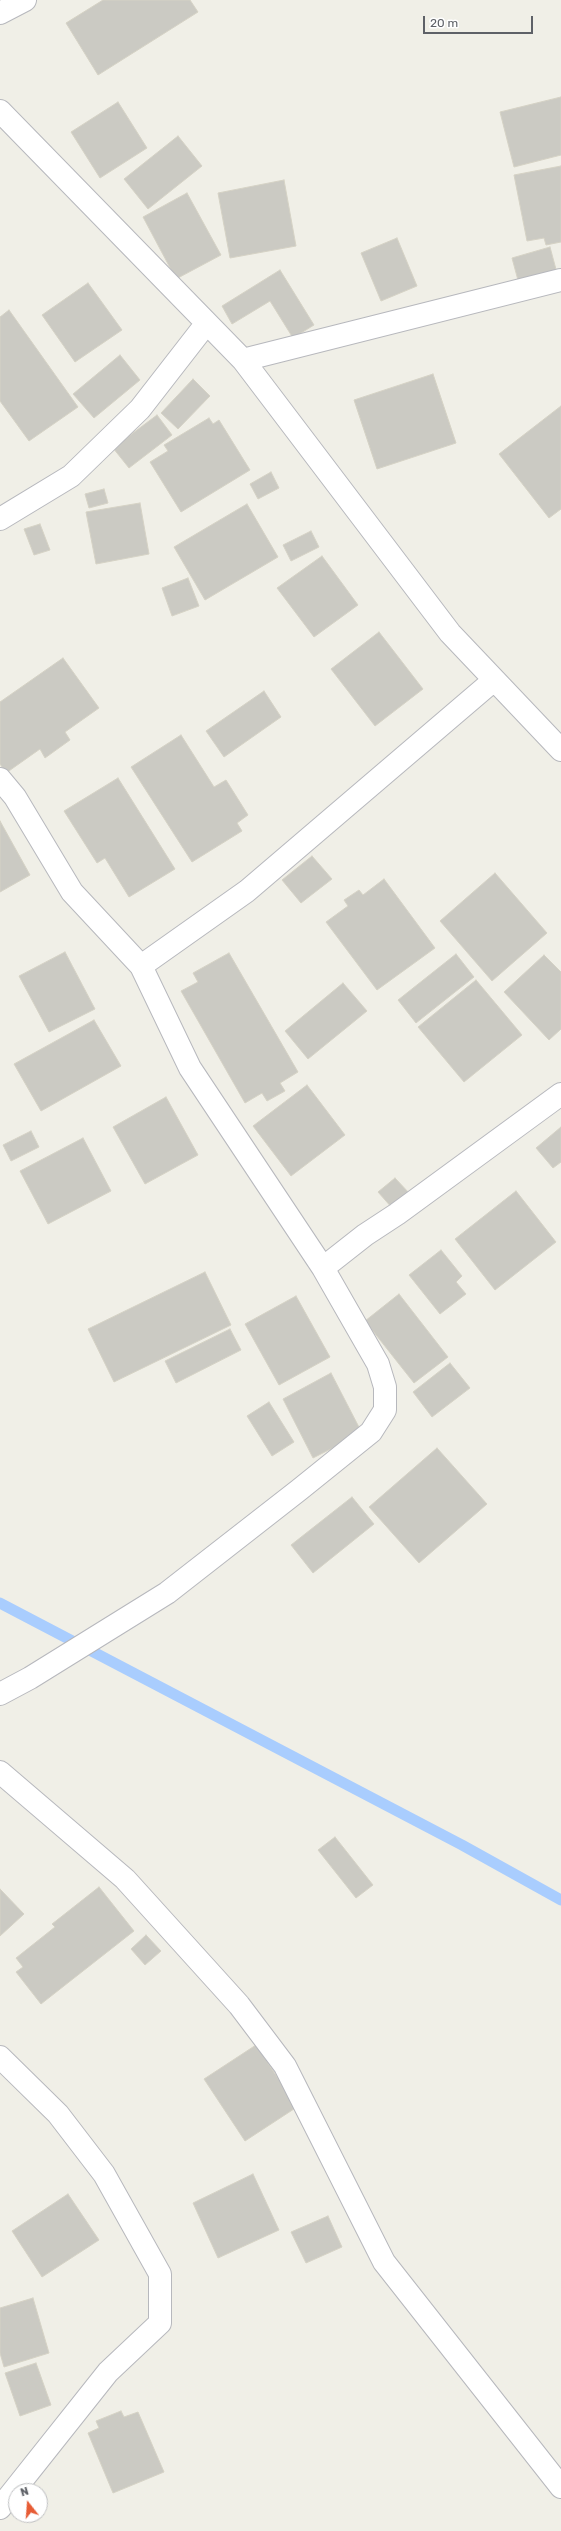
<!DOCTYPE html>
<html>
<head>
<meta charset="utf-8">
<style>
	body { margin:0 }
	#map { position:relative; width:561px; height:2531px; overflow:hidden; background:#f0efe7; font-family:Rubik,sans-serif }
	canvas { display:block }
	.north { position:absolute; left:8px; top:2483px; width:40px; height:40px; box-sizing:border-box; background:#fff; border:1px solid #bfc0c2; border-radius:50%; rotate:343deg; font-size:11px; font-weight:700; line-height:16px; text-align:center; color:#5e6167 }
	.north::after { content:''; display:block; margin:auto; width:14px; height:18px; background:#e75c35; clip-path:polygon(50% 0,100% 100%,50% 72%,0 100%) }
	.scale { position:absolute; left:423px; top:16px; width:110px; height:18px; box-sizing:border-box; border:2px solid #5e6167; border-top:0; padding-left:5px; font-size:12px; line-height:14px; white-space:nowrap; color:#5e6167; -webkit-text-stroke:3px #fff; paint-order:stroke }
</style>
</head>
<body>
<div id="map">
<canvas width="561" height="2531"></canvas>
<div class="north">N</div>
<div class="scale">20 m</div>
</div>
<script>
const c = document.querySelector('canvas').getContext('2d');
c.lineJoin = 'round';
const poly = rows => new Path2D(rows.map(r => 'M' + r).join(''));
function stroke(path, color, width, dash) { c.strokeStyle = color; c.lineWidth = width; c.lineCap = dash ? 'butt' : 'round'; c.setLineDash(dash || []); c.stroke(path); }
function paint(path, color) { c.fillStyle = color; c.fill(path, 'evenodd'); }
const stream = poly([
	[0,1603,462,1845,561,1900]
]);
const building = poly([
	[103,0,190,0,198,12,98,75,66,23,103,0],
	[561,97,561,155,514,167,500,112,561,97],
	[118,102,147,148,100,178,71,132,118,102],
	[178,136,202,166,148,209,124,179,178,136],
	[561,166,561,242,546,245,544,238,527,241,514,175,561,166],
	[284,180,296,246,230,258,218,193,284,180],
	[187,193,221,255,176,279,143,217,187,193],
	[397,238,417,286,381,301,361,253,397,238],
	[550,247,557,273,519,284,512,258,550,247],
	[280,270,314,325,293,338,270,301,232,324,222,306,280,270],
	[88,283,122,330,75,362,42,315,88,283],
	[9,310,78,407,29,441,0,401,0,317,9,310],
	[120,355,140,380,94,418,73,394,120,355],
	[433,374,456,443,377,469,354,400,433,374],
	[193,379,210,396,178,429,161,413,193,379],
	[561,406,561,509,549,518,499,454,561,406],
	[157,415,172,435,129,468,113,448,157,415],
	[209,418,213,424,219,420,250,470,181,512,150,462,168,451,164,445,209,418],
	[271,472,279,488,258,499,250,484,271,472],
	[104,489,108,503,89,508,85,494,104,489],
	[140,503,149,554,96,564,86,512,140,503],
	[247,504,278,557,205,600,174,547,247,504],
	[40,524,50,550,34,555,24,529,40,524],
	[311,531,319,547,291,561,283,545,311,531],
	[322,556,358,605,314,637,277,588,322,556],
	[188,578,199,606,172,616,162,588,188,578],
	[379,632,423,689,375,726,331,669,379,632],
	[63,658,99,708,65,732,70,740,45,758,40,749,6,773,0,764,0,702,63,658],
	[264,691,281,717,224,757,206,731,264,691],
	[181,735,214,787,226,780,248,815,237,823,242,831,192,862,131,767,181,735],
	[118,778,175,869,129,897,105,858,97,863,64,811,118,778],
	[0,821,30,875,0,892,0,821],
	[312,856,332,879,301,903,282,880,312,856],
	[495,873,547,933,492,981,440,921,495,873],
	[384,879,435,948,377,990,326,922,348,906,344,900,359,890,363,895,384,879],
	[65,952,95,1009,49,1032,19,976,65,952],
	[229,953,298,1072,280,1083,285,1091,267,1101,262,1093,245,1103,181,991,198,982,193,973,229,953],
	[456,954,474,977,416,1023,398,1000,456,954],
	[544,955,561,972,561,1029,549,1040,504,992,544,955],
	[476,980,522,1035,464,1082,418,1027,476,980],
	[343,983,367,1011,308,1059,285,1031,343,983],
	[94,1020,121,1066,41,1111,14,1064,94,1020],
	[307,1085,345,1135,291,1176,253,1126,307,1085],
	[166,1097,198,1155,145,1184,113,1127,166,1097],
	[561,1127,561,1162,553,1168,536,1148,561,1127],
	[31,1131,39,1147,11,1161,3,1145,31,1131],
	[83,1138,111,1191,48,1224,20,1171,83,1138],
	[395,1178,410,1194,393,1209,378,1192,395,1178],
	[516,1191,556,1242,495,1290,455,1239,516,1191],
	[441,1250,462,1276,456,1282,466,1294,440,1314,409,1275,441,1250],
	[205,1272,231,1325,114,1382,88,1329,205,1272],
	[399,1294,448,1357,414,1383,365,1321,399,1294],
	[296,1296,330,1357,279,1385,245,1324,296,1296],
	[230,1329,241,1350,176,1383,165,1361,230,1329],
	[450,1363,470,1388,432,1417,413,1392,450,1363],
	[331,1373,362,1433,313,1458,283,1399,331,1373],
	[269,1402,294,1442,272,1456,247,1416,269,1402],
	[437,1448,487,1504,419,1563,369,1507,437,1448],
	[352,1497,374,1524,313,1573,291,1545,352,1497],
	[335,1837,373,1885,356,1898,318,1850,335,1837],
	[99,1887,134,1931,41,2004,16,1972,23,1967,16,1958,55,1927,52,1924,99,1887],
	[0,1889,24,1914,0,1936,0,1889],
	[146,1935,161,1951,145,1965,131,1949,146,1935],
	[256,2045,297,2107,245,2141,204,2079,256,2045],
	[253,2174,279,2230,218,2258,193,2203,253,2174],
	[68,2194,99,2240,42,2277,12,2231,68,2194],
	[328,2216,342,2247,306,2263,291,2232,328,2216],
	[33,2298,49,2353,4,2367,0,2353,0,2308,33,2298],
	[36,2363,51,2405,20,2416,5,2373,36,2363],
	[121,2411,124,2417,138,2412,164,2472,113,2493,88,2433,99,2428,96,2421,121,2411]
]);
const minor = poly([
	[0,13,25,0],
	[0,111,243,360,450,633,561,750],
	[243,360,561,280],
	[0,519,71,476,140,409,206,324],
	[0,779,15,797,72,892,141,966,190,1068,323,1268,378,1364,385,1387,385,1410,371,1432,299,1490,167,1593,30,1678,0,1694],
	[141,966,247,891,494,680],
	[323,1268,365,1235,397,1214,561,1094],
	[0,1772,125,1879,239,2005,285,2066,384,2262,561,2487],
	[0,2057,58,2114,104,2174,160,2274,160,2323,108,2372,0,2508]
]);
stroke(stream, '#a9cdfe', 11);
paint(building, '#cbcac3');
stroke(building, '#d5d2c5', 1);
stroke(minor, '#b7b8bd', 24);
stroke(minor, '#fff', 22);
</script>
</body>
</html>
